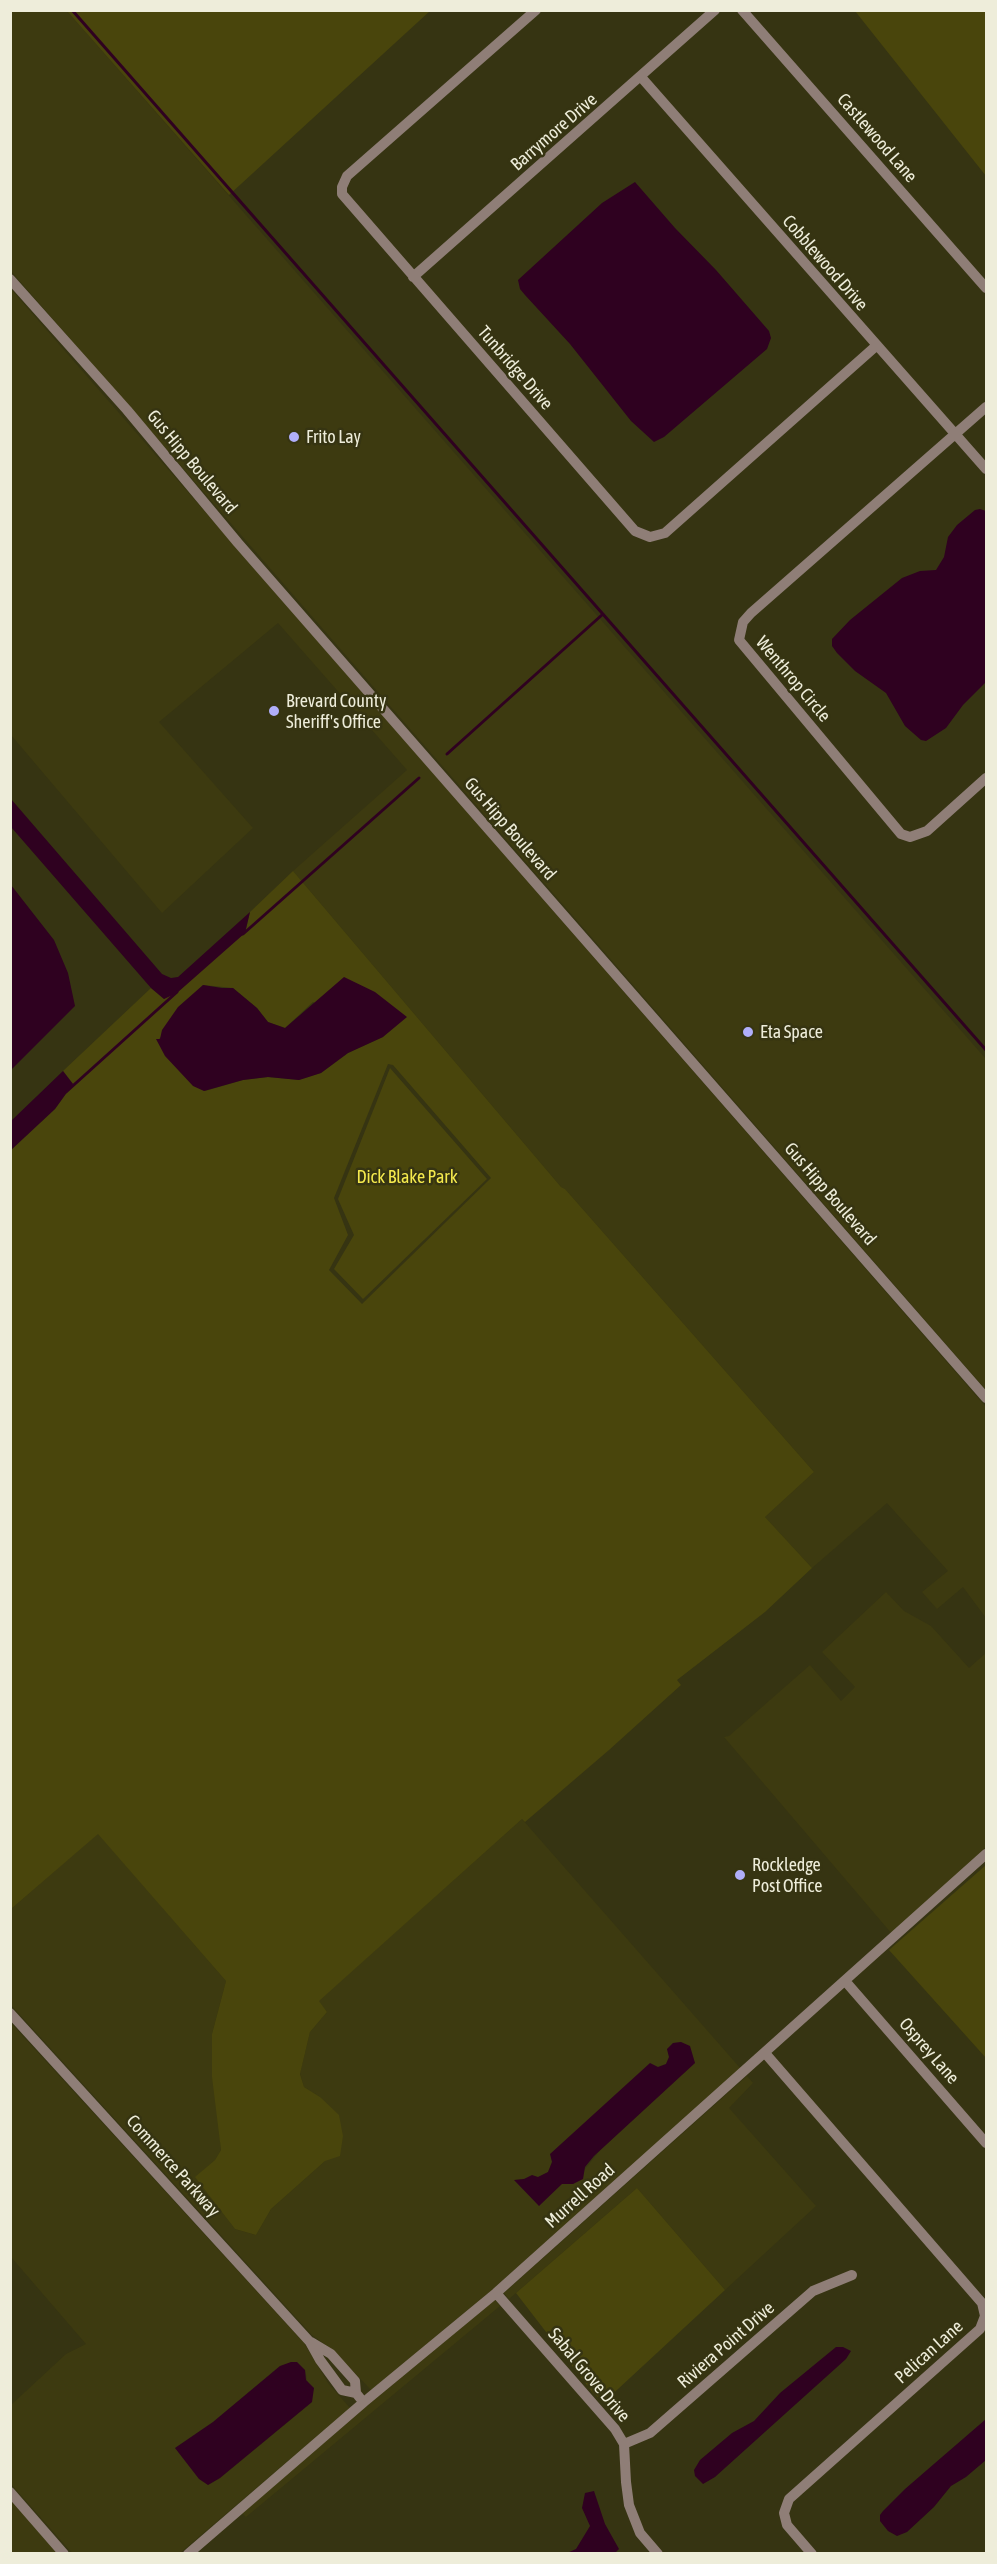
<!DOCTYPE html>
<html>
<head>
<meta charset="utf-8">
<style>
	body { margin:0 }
	#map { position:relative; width:997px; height:2564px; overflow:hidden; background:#363412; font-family:"Asap Condensed",sans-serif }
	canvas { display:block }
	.frame { position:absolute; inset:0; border:12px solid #eeedda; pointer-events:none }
</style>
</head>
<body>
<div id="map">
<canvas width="997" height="2564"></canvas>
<div class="frame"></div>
</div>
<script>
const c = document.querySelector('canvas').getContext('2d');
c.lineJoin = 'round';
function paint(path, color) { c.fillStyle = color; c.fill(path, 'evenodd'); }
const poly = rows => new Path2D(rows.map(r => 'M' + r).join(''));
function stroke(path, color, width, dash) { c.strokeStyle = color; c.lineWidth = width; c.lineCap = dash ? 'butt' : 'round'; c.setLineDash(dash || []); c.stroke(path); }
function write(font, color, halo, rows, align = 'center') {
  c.font = font + ' "Asap Condensed",sans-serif'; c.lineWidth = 5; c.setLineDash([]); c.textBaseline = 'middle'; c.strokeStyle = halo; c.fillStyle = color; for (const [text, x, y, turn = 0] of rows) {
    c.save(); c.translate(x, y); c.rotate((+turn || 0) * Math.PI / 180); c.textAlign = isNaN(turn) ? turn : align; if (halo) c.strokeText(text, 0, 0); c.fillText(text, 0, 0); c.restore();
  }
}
const built = poly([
	[10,11,67,11,986,1059,986,1390,11,271],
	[10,288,986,1407,986,1618,963,1587,937,1609,922,1592,948,1571,887,1503,812,1568,765,1517,814,1472,565,1189,561,1187,293,871,407,770,278,623,159,722,253,828,162,913,11,735],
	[886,1592,904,1611,931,1626,969,1668,986,1653,986,1847,892,1934,724,1737,729,1736,810,1665,841,1701,855,1687,822,1652],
	[522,1819,741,2069,493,2289,371,2390,333,2350,312,2335,11,2005,11,1909,98,1833,226,1981,212,2034,221,2150,215,2160,196,2177,235,2229,256,2235,271,2209,325,2161,320,2097,304,2087,300,2073,310,2032,327,2012,318,2001],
	[681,2042,695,2063,602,2148,573,2184,515,2180,538,2177,548,2172,552,2162,658,2067,666,2064,669,2057,667,2049,673,2043],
	[10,2022,304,2343,328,2383,350,2408,180,2553,72,2553,11,2484,11,2405,66,2354,86,2344,11,2257],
	[280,2366,305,2370,312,2402,220,2478,208,2485,175,2448,213,2422],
	[747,2076,753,2083,729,2108,816,2206,725,2290,637,2188,509,2299,504,2293],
	[495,2300,500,2306,246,2517,242,2513,373,2401],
	[11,2501,57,2553,11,2553]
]);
const green = poly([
	[67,11,430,11,229,195],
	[855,11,986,11,986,176],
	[293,871,561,1187,565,1189,814,1472,765,1517,812,1568,765,1612,677,1680,681,1685,609,1750,525,1822,522,1819,319,2001,327,2012,310,2032,300,2074,304,2087,320,2097,339,2115,343,2136,340,2156,325,2161,271,2209,256,2235,235,2229,195,2177,215,2160,221,2150,212,2077,212,2034,226,1981,98,1834,11,1909,11,1150,55,1109,73,1084,63,1071,151,988,164,999,245,933,250,912],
	[203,985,233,988,257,1008,268,1022,285,1028,313,1002,383,1037,348,1053,321,1073,299,1080,268,1077,243,1080,205,1091,159,1039],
	[388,1064,393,1065,491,1178,362,1304,329,1270,348,1235,334,1198],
	[390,1068,487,1179,363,1299,334,1269,354,1235,338,1199],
	[986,1865,986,2058,889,1950],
	[637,2188,725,2290,604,2402,593,2393,516,2293]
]);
const water = poly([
	[635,182,675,228,716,270,769,331,771,338,767,349,664,437,654,442,631,421,570,344,525,295,520,289,518,280,602,203],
	[980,509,986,511,986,682,963,705,946,728,926,741,921,740,905,726,886,693,855,671,837,653,832,646,832,639,850,620,902,578,920,571,936,570,944,557,948,537,957,525,975,510],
	[11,799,162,974,171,978,178,977,250,912,245,933,177,993,164,999,151,988,11,827],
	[11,885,54,940,68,973,75,1006,11,1070],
	[344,977,375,992,407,1017,383,1037,348,1053,321,1073,299,1080,268,1077,243,1080,204,1091,193,1086,165,1056,156,1039,160,1039,162,1030,178,1007,203,985,222,988,233,988,257,1008,268,1022,285,1028],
	[63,1071,73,1084,55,1109,11,1150,11,1121],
	[681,2042,690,2046,695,2063,594,2156,585,2167,583,2179,573,2184,562,2184,539,2206,514,2180,524,2179,532,2175,538,2177,548,2172,552,2162,550,2154,650,2063,658,2067,666,2064,669,2057,667,2049,673,2043],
	[836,2347,843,2347,851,2351,846,2359,796,2404,715,2477,703,2484,695,2476,694,2470,700,2460,732,2433,754,2421,780,2393],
	[291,2362,297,2362,305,2370,306,2380,314,2388,312,2402,220,2478,208,2485,199,2479,175,2448,213,2422,280,2366],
	[986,2419,986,2460,966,2477,951,2486,934,2507,907,2532,897,2536,888,2531,880,2521,880,2515,883,2511,905,2489],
	[594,2491,605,2524,619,2549,615,2553,567,2553,576,2549,590,2526,582,2508,585,2493]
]);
const stream = poly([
	[72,10,986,1050],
	[447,754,603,614],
	[243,934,419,778],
	[66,1092,177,992]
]);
const minor = poly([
	[536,10,347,176,342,187,342,194,635,531,650,537,665,533,876,346],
	[742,10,986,288],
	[641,77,986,469],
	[413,277,715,10],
	[10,279,127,410,238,543,986,1398],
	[986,407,751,613,743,622,739,640,901,834,910,837,927,831,986,778],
	[846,1982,986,2143],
	[10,2013,310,2342,320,2360,342,2390,356,2393],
	[765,2053,982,2303,985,2316,980,2329,789,2499,784,2513,787,2525,812,2554],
	[496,2293,615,2429,624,2444,626,2482,629,2505,640,2533,658,2554],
	[311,2342,331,2354,355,2381,356,2393,360,2398],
	[624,2444,650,2433,813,2291,852,2275],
	[10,2492,64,2554],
	[188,2554,364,2402,496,2293,986,1854]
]);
const markers = [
	[294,437,6,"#b0aefa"],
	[274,711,6,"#b0aefa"],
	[748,1032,6,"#b0aefa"],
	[740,1875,6,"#b0aefa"]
];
const streetNames = [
	["Barrymore Drive",554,132,-41],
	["Castlewood Lane",877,138,49],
	["Cobblewood Drive",825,263,49],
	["Tunbridge Drive",515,368,49],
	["Gus Hipp Boulevard",192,462,50],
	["Wenthrop Circle",793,679,50],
	["Gus Hipp Boulevard",510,829,49],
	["Gus Hipp Boulevard",830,1194,49],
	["Osprey Lane",929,2051,49],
	["Commerce Parkway",173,2166,48],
	["Murrell Road",580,2196,-42],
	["Riviera Point Drive",726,2345,-41],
	["Pelican Lane",929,2352,-42],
	["Sabal Grove Drive",589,2375,50]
];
const poiNames = [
	["Frito Lay",306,437],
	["Brevard County",286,701],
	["Sheriff's Office",286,722],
	["Eta Space",760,1032],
	["Rockledge",752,1865],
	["Post Office",752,1886]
];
const parkNames = [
	["Dick Blake Park",407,1177]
];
paint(built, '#3d3a10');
paint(green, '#49450c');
paint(water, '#2f0120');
stroke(stream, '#2f0120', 3);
stroke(minor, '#8f7e77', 10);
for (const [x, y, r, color] of markers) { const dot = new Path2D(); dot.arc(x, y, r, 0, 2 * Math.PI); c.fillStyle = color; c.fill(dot); stroke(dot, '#363412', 2); }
write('18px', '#eeedda', '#363412', streetNames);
write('18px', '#eeedda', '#363412', poiNames, 'left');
write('18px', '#f5ea4d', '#363412', parkNames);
</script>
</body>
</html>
